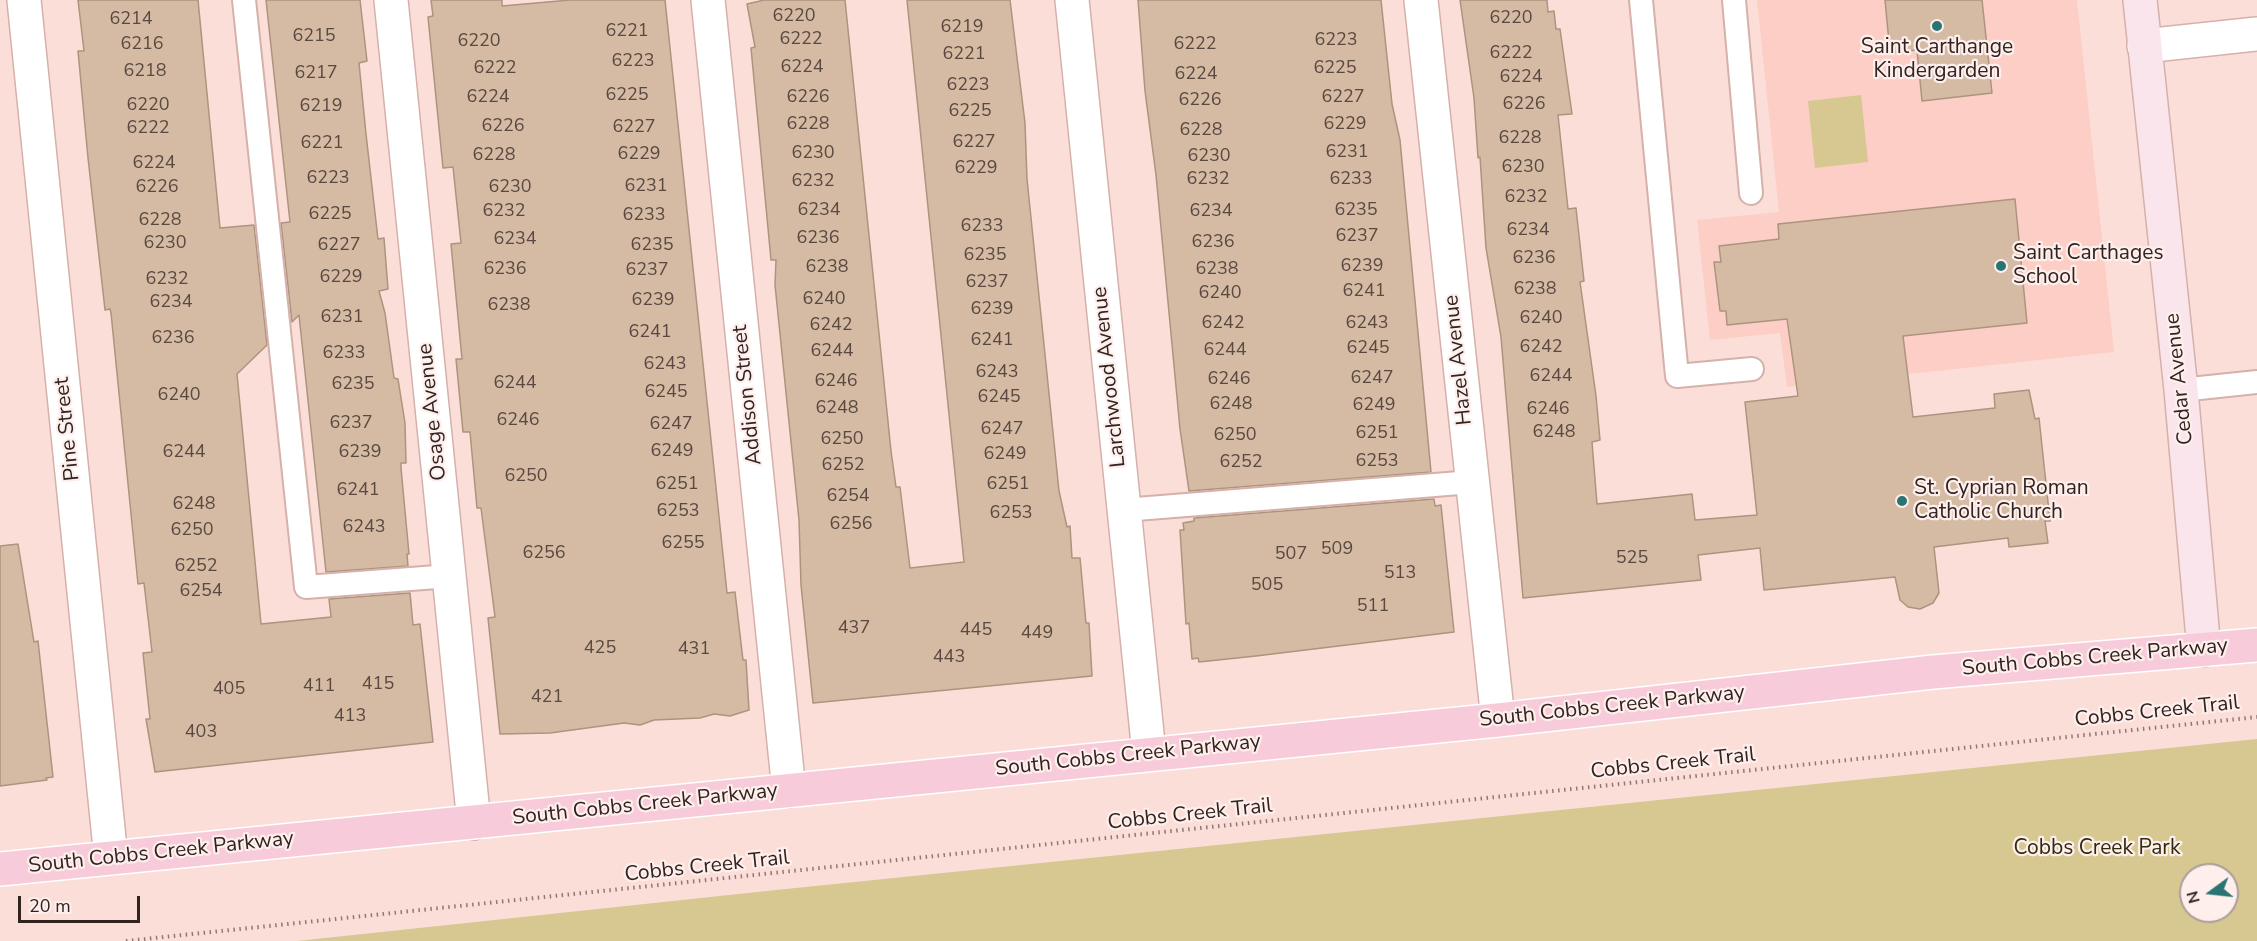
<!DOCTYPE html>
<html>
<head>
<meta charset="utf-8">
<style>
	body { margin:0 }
	#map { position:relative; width:2257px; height:941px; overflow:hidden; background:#fcded8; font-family:"Nunito Sans",sans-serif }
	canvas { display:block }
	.north { position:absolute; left:2179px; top:863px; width:60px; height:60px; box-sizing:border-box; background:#feefec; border:2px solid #ac9d9a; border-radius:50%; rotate:255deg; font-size:16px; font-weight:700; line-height:24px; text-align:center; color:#302320 }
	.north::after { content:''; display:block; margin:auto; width:21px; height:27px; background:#2a7474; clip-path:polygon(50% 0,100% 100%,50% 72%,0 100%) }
	.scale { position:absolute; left:18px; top:896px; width:122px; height:27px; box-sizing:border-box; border:3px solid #302320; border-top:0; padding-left:8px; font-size:18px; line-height:21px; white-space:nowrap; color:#302320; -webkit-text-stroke:4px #feefec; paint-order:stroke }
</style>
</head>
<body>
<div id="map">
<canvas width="2257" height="941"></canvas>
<div class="north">N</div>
<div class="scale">20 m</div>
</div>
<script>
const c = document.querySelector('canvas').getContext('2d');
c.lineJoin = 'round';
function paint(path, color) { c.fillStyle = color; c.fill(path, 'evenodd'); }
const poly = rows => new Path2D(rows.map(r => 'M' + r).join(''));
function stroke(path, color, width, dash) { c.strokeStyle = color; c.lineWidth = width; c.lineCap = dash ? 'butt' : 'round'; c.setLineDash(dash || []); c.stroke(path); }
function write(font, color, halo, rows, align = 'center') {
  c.font = font + ' "Nunito Sans",sans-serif'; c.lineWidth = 4.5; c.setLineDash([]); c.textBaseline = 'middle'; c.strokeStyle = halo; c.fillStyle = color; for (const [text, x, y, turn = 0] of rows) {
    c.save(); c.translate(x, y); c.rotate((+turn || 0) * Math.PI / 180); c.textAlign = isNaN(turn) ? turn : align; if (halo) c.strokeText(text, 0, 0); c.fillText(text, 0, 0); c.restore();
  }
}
const built = poly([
	[1757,0,2077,0,2114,352,1787,387,1780,333,1710,340,1697,220,1779,212]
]);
const green = poly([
	[1861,95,1868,162,1815,168,1808,101],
	[2257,739,2257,941,297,941,776,890],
	[2191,875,2227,875,2227,911,2191,911]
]);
const building = poly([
	[78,0,198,0,220,228,254,225,267,345,237,374,261,624,331,617,329,599,410,593,413,625,420,624,433,742,155,772,146,719,150,719,143,653,152,652,144,583,138,584,111,313,110,309,105,310,88,158,78,51,84,51,78,0],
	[266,0,360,0,367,61,359,63,366,134,378,239,384,238,388,289,379,291,385,313,394,378,398,379,405,423,406,463,401,463,401,468,409,554,407,554,408,566,326,572,299,315,292,322,281,223,290,222,266,0],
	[431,0,502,0,502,6,570,0,665,0,727,593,735,592,743,660,746,660,749,710,730,716,714,714,700,718,654,720,640,725,624,723,550,733,500,734,488,618,495,617,481,508,477,508,470,432,463,432,456,359,462,359,451,244,461,243,453,167,443,168,428,17,433,16,431,0],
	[764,0,845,0,891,451,896,487,900,487,910,568,964,562,907,0,1010,0,1025,123,1027,179,1059,491,1067,527,1070,526,1072,558,1080,558,1086,623,1089,623,1092,676,813,703,801,585,799,520,775,285,776,260,771,260,751,48,755,47,747,4,764,0],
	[1138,0,1381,0,1392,104,1400,140,1431,472,1189,491,1180,429,1156,175,1145,91,1138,0],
	[1460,0,1547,0,1548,12,1554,11,1556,29,1560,29,1572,114,1558,115,1568,209,1576,208,1584,281,1580,282,1596,396,1600,440,1592,442,1597,504,1692,494,1695,520,1757,515,1745,402,1798,396,1787,319,1727,325,1726,311,1720,311,1714,262,1721,262,1719,246,1779,239,1778,224,2015,199,2027,323,1903,336,1913,417,1995,408,1994,394,2029,390,2035,419,2039,418,2050,521,2045,521,2048,543,2009,547,2008,538,1934,547,1939,593,1933,603,1920,609,1908,607,1900,600,1895,577,1764,590,1760,548,1698,555,1701,580,1523,598,1501,337,1486,248,1480,157,1478,158,1474,98,1460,0],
	[1885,0,1982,0,1992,93,1922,101,1917,50,1890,53,1885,0],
	[1434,499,1435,506,1441,505,1454,632,1256,656,1199,662,1198,658,1192,659,1189,623,1186,624,1180,530,1184,530,1183,523,1194,521,1194,518,1434,499],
	[18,544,34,642,38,641,53,777,46,778,47,780,0,786,0,546,18,544]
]);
const path = poly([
	[126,941,2257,717]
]);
const lane = poly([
	[244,0,306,587,450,576],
	[1641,0,1677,376,1752,369],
	[1734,0,1751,193],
	[2181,390,2257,382],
	[1124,510,1472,482]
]);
const street = poly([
	[24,0,111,858],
	[391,0,474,823],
	[708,0,789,791],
	[1072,0,1149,753],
	[1421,0,1498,720],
	[2144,46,2257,34]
]);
const secondary = poly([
	[2140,0,2181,390,2204,650]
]);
const primary = poly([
	[0,869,1498,720,1933,672,2257,645]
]);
const markers = [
	[1937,26,6,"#2a7474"],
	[2001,266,6,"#2a7474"],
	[1902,501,6,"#2a7474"]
];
const numberNames = [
	["6220",794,17],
	["6220",1511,19],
	["6214",131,20],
	["6219",962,28],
	["6221",627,32],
	["6215",314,37],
	["6222",801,40],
	["6223",1336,41],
	["6220",479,42],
	["6216",142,45],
	["6222",1195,45],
	["6222",1511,54],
	["6221",964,55],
	["6223",633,62],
	["6224",802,68],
	["6222",495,69],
	["6225",1335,69],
	["6218",145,72],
	["6217",316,74],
	["6224",1196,75],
	["6224",1521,78],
	["6223",968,86],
	["6225",627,96],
	["6224",488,98],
	["6226",808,98],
	["6227",1343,98],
	["6226",1200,101],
	["6226",1524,105],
	["6220",148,106],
	["6219",321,107],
	["6225",970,112],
	["6228",808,125],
	["6229",1345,125],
	["6226",503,127],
	["6227",634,128],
	["6222",148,129],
	["6228",1201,131],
	["6228",1520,139],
	["6227",974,143],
	["6221",322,144],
	["6231",1347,153],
	["6230",813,154],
	["6229",639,155],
	["6228",494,156],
	["6230",1209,157],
	["6224",154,164],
	["6230",1523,168],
	["6229",976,169],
	["6223",328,179],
	["6232",1208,180],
	["6233",1351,180],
	["6232",813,182],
	["6231",646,187],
	["6226",157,188],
	["6230",510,188],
	["6232",1526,198],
	["6234",819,211],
	["6235",1356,211],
	["6232",504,212],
	["6234",1211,212],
	["6225",330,215],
	["6233",644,216],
	["6228",160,221],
	["6233",982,227],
	["6234",1528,231],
	["6237",1357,237],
	["6236",818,239],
	["6234",515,240],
	["6236",1213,243],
	["6230",165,244],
	["6227",339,246],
	["6235",652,246],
	["6235",985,256],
	["6236",1534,259],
	["6239",1362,267],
	["6238",827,268],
	["6236",505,270],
	["6238",1217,270],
	["6237",647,271],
	["6229",341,278],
	["6232",167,280],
	["6237",987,283],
	["6238",1535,290],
	["6241",1364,292],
	["6240",1220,294],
	["6240",824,300],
	["6239",653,301],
	["6234",171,303],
	["6238",509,306],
	["6239",992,310],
	["6231",342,318],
	["6240",1541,319],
	["6242",1223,324],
	["6243",1367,324],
	["6242",831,326],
	["6241",650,333],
	["6236",173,339],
	["6241",992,341],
	["6242",1541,348],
	["6245",1368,349],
	["6244",1225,351],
	["6244",832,352],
	["6233",344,354],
	["6243",665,365],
	["6243",997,373],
	["6244",1551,377],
	["6247",1372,379],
	["6246",1229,380],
	["6246",836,382],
	["6244",515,384],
	["6235",353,385],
	["6245",666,393],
	["6240",179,396],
	["6245",999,398],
	["6248",1231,405],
	["6249",1374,406],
	["6248",837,409],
	["6246",1548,410],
	["6246",518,421],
	["6237",351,424],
	["6247",671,425],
	["6247",1002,430],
	["6248",1554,433],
	["6251",1377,434],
	["6250",1235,436],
	["6250",842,440],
	["6249",672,452],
	["6244",184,453],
	["6239",360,453],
	["6249",1005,455],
	["6253",1377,462],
	["6252",1241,463],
	["6252",843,466],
	["6250",526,477],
	["6251",677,485],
	["6251",1008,485],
	["6241",358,491],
	["6254",848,497],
	["6248",194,505],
	["6253",678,512],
	["6253",1011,514],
	["6256",851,525],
	["6243",364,528],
	["6250",192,531],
	["6255",683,544],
	["509",1337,550],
	["6256",544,554],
	["507",1291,555],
	["525",1632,559],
	["6252",196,567],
	["513",1400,574],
	["505",1267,586],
	["6254",201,592],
	["511",1373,607],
	["437",854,629],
	["445",976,631],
	["449",1037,634],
	["425",600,649],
	["431",694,650],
	["443",949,658],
	["415",378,685],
	["411",319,687],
	["405",229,690],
	["421",547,698],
	["413",350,717],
	["403",201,733]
];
const poiNames = [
	["Saint Carthange",1937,48,"center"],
	["Kindergarden",1937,72,"center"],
	["Saint Carthages",2013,254],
	["School",2013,278],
	["St. Cyprian Roman",1914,489],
	["Catholic Church",1914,513]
];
const streetNames = [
	["Hazel Avenue",1459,360,-96],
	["Larchwood Avenue",1110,377,-96],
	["Cedar Avenue",2180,379,-96],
	["Addison Street",748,395,-96],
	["Osage Avenue",433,412,-96],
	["Pine Street",68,429,-96],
	["South Cobbs Creek Parkway",2095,658,-5],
	["South Cobbs Creek Parkway",1612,707,-6],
	["Cobbs Creek Trail",2157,712,-6],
	["South Cobbs Creek Parkway",1128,756,-6],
	["Cobbs Creek Trail",1673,764,-6],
	["South Cobbs Creek Parkway",645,805,-6],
	["Cobbs Creek Trail",1190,815,-6],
	["South Cobbs Creek Parkway",161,853,-6],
	["Cobbs Creek Trail",707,867,-6]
];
const parkNames = [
	["Cobbs Creek Park",2097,849]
];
paint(built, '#fccec6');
paint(green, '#d6c890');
paint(building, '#d5bba4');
stroke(building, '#ac947e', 1.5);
stroke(lane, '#d5b1aa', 26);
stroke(street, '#d5b1aa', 36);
stroke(secondary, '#d5b1aa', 36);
stroke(primary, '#fff', 36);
stroke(path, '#8e7975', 4, [1.5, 4.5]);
stroke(lane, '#fff', 22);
stroke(street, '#fff', 33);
stroke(secondary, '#fbe5ec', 33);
stroke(primary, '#f7cbda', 33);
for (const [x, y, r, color] of markers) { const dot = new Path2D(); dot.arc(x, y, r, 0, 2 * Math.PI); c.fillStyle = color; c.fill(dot); stroke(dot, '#feefec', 2); }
write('18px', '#594941', null, numberNames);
write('21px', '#302320', '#feefec', poiNames, 'left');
write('21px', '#302320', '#feefec', streetNames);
write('21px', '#302a0f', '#feefec', parkNames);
</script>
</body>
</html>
